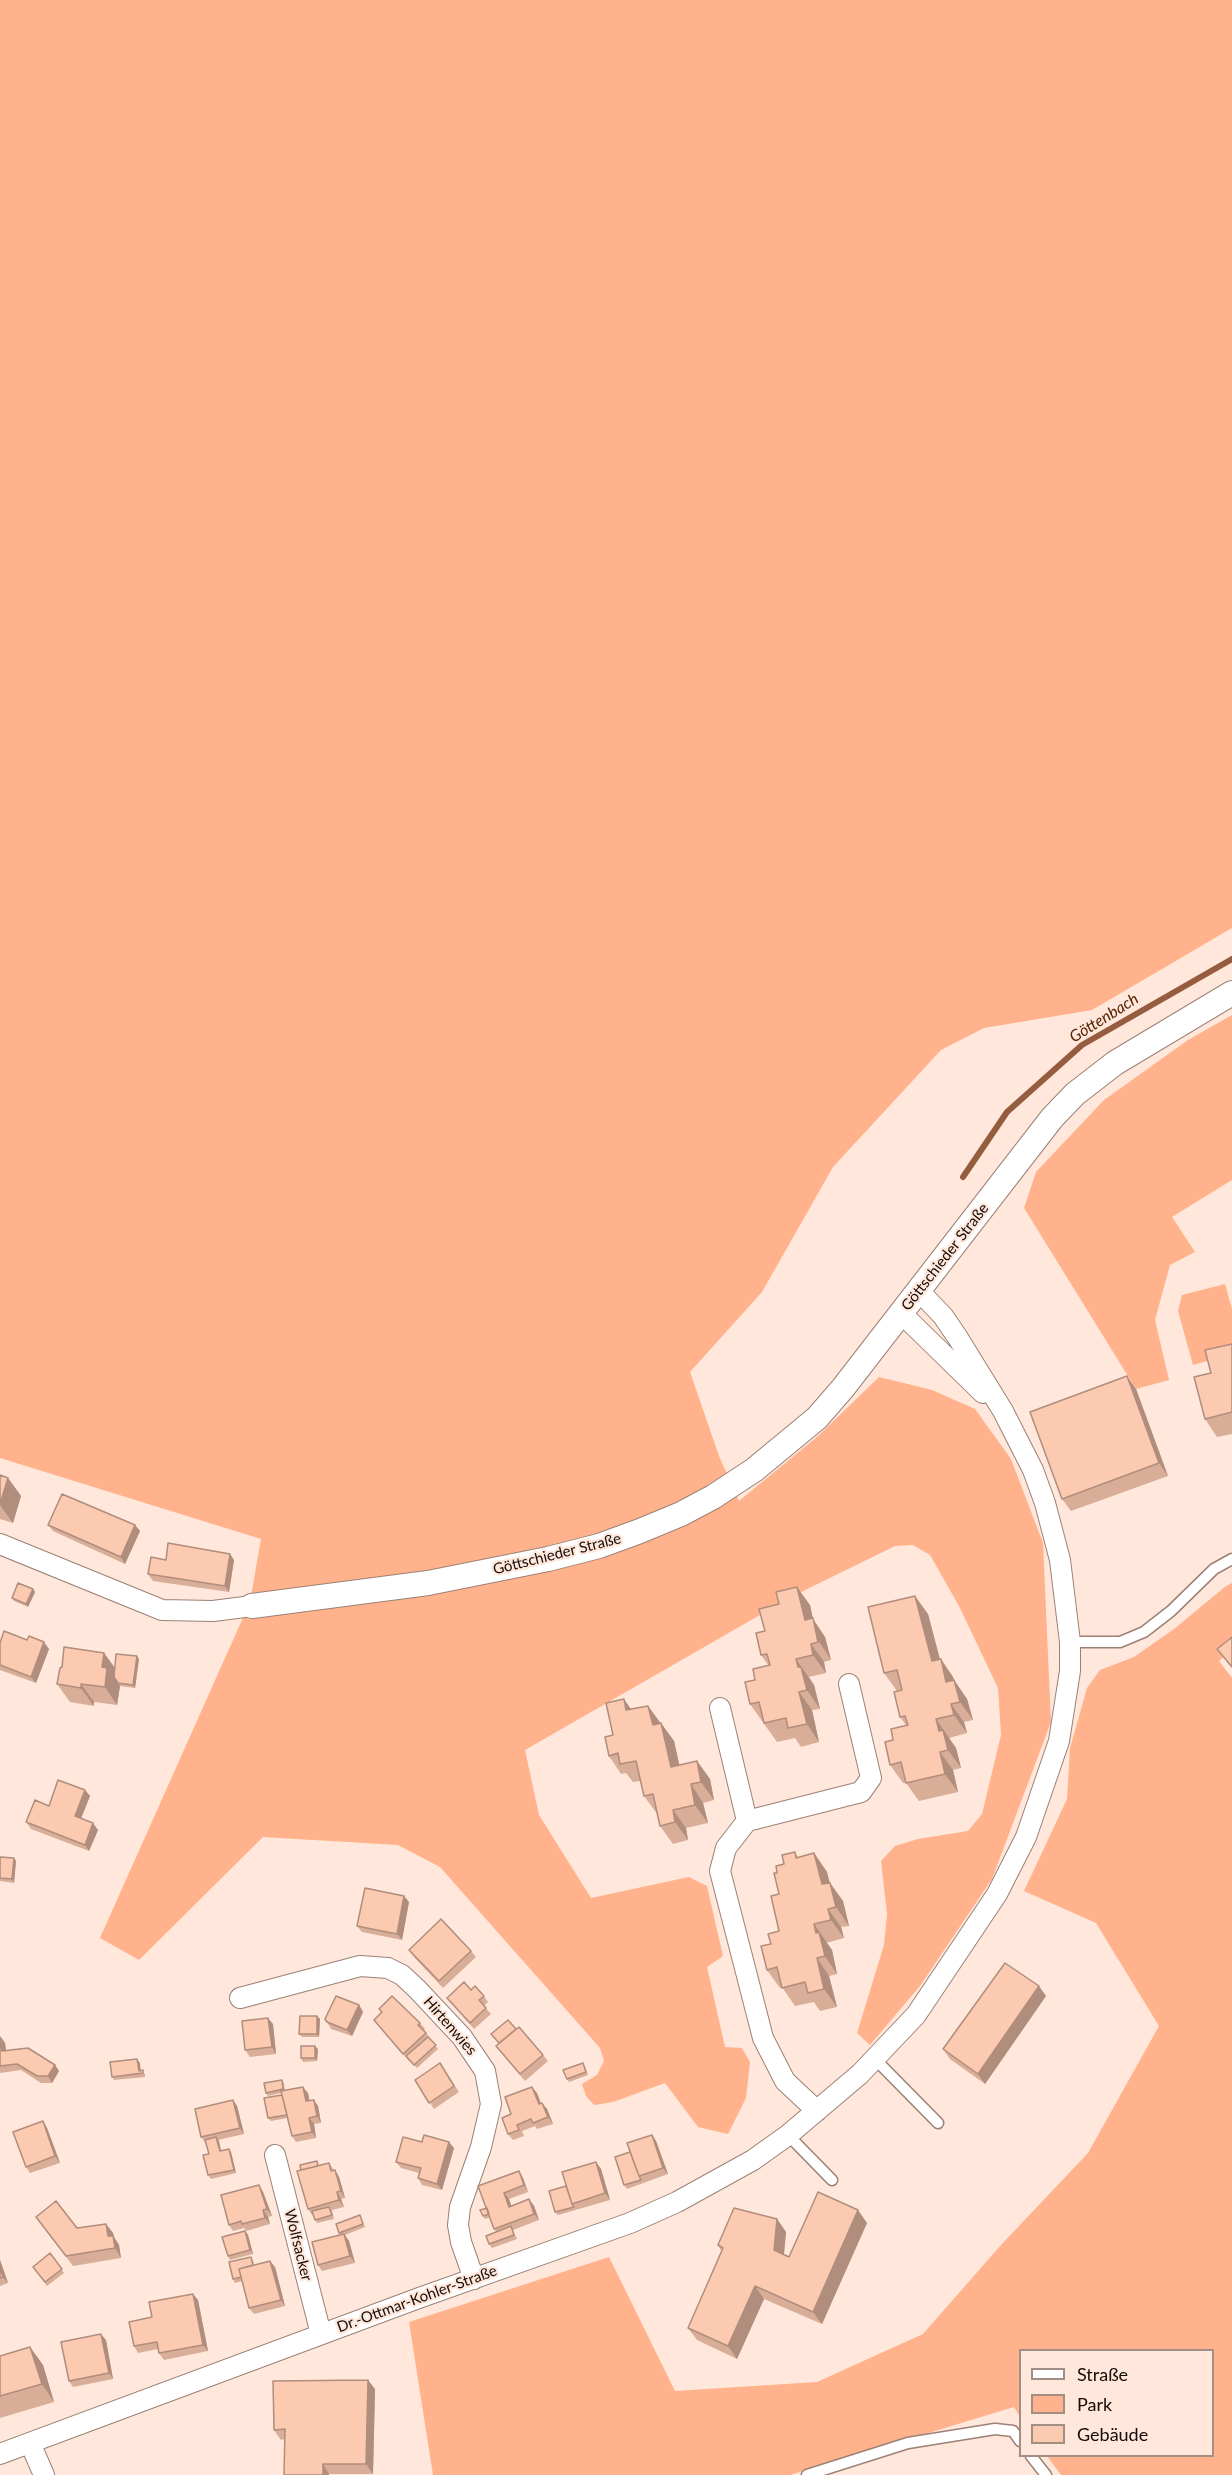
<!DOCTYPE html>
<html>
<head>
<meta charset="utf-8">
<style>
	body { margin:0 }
	#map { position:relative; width:1232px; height:2475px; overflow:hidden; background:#ffe7db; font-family:Lato,sans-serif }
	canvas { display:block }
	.legend { position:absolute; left:1019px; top:2349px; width:195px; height:108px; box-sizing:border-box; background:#ffe7db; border:2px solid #a18f86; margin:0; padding:8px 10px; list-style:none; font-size:18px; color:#150c07 }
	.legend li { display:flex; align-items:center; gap:12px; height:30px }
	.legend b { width:30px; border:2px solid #a18f86 }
</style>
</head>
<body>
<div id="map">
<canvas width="1232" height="2475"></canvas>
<ul class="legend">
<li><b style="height:8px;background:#fff"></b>Straße</li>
<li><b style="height:16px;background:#ffb28b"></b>Park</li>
<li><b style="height:16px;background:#fccab1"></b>Gebäude</li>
</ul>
</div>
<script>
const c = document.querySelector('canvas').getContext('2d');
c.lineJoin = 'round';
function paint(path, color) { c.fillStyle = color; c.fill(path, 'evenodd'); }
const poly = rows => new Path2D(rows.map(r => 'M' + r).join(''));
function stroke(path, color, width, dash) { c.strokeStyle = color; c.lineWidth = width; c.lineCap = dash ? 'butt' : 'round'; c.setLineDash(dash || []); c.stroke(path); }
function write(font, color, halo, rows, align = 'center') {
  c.font = font + ' Lato,sans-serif'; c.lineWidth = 4.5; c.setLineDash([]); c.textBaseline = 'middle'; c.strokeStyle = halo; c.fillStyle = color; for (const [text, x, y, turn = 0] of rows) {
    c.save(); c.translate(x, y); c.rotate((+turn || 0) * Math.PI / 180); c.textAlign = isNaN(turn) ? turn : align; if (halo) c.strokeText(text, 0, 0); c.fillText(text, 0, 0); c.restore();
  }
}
const green = poly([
	[0,0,1232,0,1232,928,1092,1010,984,1028,941,1050,833,1167,762,1292,690,1372,719,1456,739,1501,817,1437,879,1377,932,1390,975,1409,1011,1459,1043,1543,1051,1722,992,1879,920,1986,870,2045,857,2033,884,1945,887,1914,881,1861,895,1846,918,1839,968,1831,982,1814,1001,1735,998,1688,959,1606,930,1555,913,1545,895,1546,793,1596,525,1750,539,1815,591,1898,689,1877,707,1886,723,1956,707,1967,725,2047,742,2048,750,2062,746,2098,728,2134,698,2127,665,2083,613,2102,594,2105,586,2096,582,2084,597,2075,604,2061,600,2048,440,1867,398,1845,263,1837,139,1960,100,1938,250,1602,261,1539,0,1458],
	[1232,1015,1232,1180,1172,1217,1195,1252,1170,1265,1155,1320,1169,1380,1136,1389,1024,1208,1036,1172,1104,1100,1188,1040],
	[1225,1284,1232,1309,1232,1354,1193,1365,1178,1311,1182,1295],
	[1232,1583,1232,1649,1219,1661,1232,1678,1232,2475,1061,2475,1047,2456,1212,2456,1212,2350,1020,2350,1020,2417,1014,2407,790,2475,433,2475,409,2322,609,2257,675,2391,817,2382,923,2334,1001,2245,1088,2153,1159,2026,1096,1923,1024,1891,1067,1799,1070,1748,1087,1688,1100,1670,1134,1657,1174,1629,1226,1586]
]);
const stream = poly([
	[963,1177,1007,1112,1082,1045,1232,959]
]);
const service = poly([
	[1070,1642,1120,1642,1144,1632,1171,1611,1214,1569,1232,1559],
	[874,2058,938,2123],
	[788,2135,832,2180],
	[1031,2456,1046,2475],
	[807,2475,908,2443,995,2429,1013,2431,1020,2441]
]);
const minor = poly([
	[901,1313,983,1393],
	[0,1544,162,1610,213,1611,252,1606],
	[720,1708,747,1821],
	[240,1998,360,1966,388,1968,402,1975,417,1989,462,2037,485,2071,491,2104,481,2147,460,2207,458,2225,461,2242,474,2279],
	[817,2111,785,2081,763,2038,720,1871,726,1848,747,1821,861,1792,871,1778,849,1684],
	[275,2155,321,2334],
	[30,2443,44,2475],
	[0,2454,419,2298,630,2223,677,2202,753,2160,788,2135,860,2074,916,2015,997,1894,1026,1837,1059,1741,1070,1671,1070,1642,1060,1560,1045,1503,1033,1470,1003,1411,958,1338,943,1316,919,1291]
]);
const tertiary = poly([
	[252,1606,428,1583,548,1559,599,1546,640,1531,681,1514,713,1497,754,1470,817,1418,843,1388,1052,1118,1075,1094,1115,1063,1232,993]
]);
const wall = poly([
	[1232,1344,1232,1434,1217,1437,1205,1419,1211,1373],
	[1136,1389,1168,1476,1071,1511,1062,1499],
	[0,1475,8,1478,21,1496,13,1523,0,1519],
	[48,1525,135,1525,140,1531,125,1564,53,1531],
	[230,1554,234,1560,229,1592,153,1581,148,1574],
	[33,1589,35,1592,28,1607,14,1601,12,1598],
	[810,1605,813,1619,825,1637,831,1660,824,1662,826,1673,809,1677,814,1685,820,1709,812,1710,819,1742,801,1747,795,1738,777,1742,750,1704,755,1680,769,1666,761,1655,765,1631],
	[928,1614,940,1659,953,1677,954,1680,967,1699,973,1720,964,1722,967,1733,949,1738,956,1748,961,1768,953,1770,958,1792,919,1801,906,1783,903,1783,890,1765,893,1740,906,1725,900,1717,897,1691,884,1673],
	[27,1640,49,1649,36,1683,0,1670,0,1643],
	[104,1653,115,1668,139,1659,135,1688,120,1686,117,1705,94,1702,94,1706,70,1702,57,1684],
	[648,1706,674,1741,679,1765,697,1761,710,1779,714,1800,703,1803,708,1823,686,1828,688,1840,673,1844,660,1826,658,1815,644,1796,641,1781,633,1782,626,1773,621,1774,609,1756,613,1735,631,1709],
	[85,1790,90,1796,81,1819,98,1830,89,1851,31,1829,26,1822,49,1806],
	[795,1852,798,1857,814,1853,827,1872,830,1883,843,1901,849,1926,841,1927,844,1938,826,1943,832,1950,837,1974,829,1976,837,2007,820,2011,814,2002,795,2006,782,1987,780,1988,767,1970,771,1944,779,1931,779,1894,777,1873],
	[0,1857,16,1861,14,1883,0,1881],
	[404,1896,409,1902,402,1940,362,1932,357,1926],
	[409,1950,471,1951,476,1957,443,1988,413,1956],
	[471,1990,484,1996,488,2002,484,2006,491,2014,474,2029,452,2004,447,1998],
	[1046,1996,985,2084,950,2059,943,2049],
	[359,2005,363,2012,352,2036,331,2029,327,2022],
	[379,2009,420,2023,425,2029,424,2030,438,2049,417,2068,408,2060,374,2020,382,2013],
	[317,2016,320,2019,319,2037,302,2037,299,2034],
	[273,2024,276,2054,250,2057,245,2050],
	[516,2029,543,2055,548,2061,525,2081,496,2046],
	[0,2037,5,2043,6,2051,55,2065,59,2071,52,2083,41,2083,21,2070,0,2073],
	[315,2046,318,2049,317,2061,303,2062,301,2058],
	[140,2063,140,2071,145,2074,145,2077,114,2080,112,2077],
	[440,2063,459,2092,434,2109,415,2080],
	[585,2066,588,2075,569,2082,567,2079],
	[282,2080,284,2083,285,2090,308,2093,309,2101,318,2106,321,2123,314,2124,316,2138,296,2142,292,2136,287,2118,271,2121,268,2118,282,2095,281,2093,268,2096,266,2093],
	[537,2093,541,2103,542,2103,547,2109,553,2124,537,2129,535,2126,522,2131,524,2136,513,2140,508,2134,511,2114],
	[233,2100,237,2106,244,2134,218,2140,221,2151,231,2152,236,2173,211,2179,208,2175,209,2154,206,2143,201,2137],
	[43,2121,47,2128,60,2163,30,2173,26,2167],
	[652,2135,656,2141,668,2174,627,2189,624,2185,630,2152],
	[422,2142,454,2148,442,2190,422,2185,418,2178,419,2173,401,2168,396,2162],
	[596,2162,601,2169,610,2200,558,2215,555,2212,566,2186],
	[329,2163,334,2170,335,2170,339,2177,345,2198,341,2199,344,2207,332,2210,334,2219,317,2223,313,2215,312,2215,308,2209,320,2165],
	[523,2178,528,2192,509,2199,511,2206,529,2199,534,2206,539,2220,513,2230,517,2239,492,2248,489,2244,496,2232,490,2217,485,2219,483,2216,487,2208,478,2186],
	[259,2185,263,2192,272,2216,268,2217,270,2224,246,2231,244,2228,233,2231,229,2225],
	[360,2215,365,2227,345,2235,349,2241,355,2263,322,2271,318,2265,340,2235,339,2233],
	[36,2217,77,2228,106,2224,113,2233,114,2237,119,2245,121,2258,73,2266],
	[777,2219,786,2232,784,2255,789,2257,867,2223,822,2324,764,2299,737,2359,697,2340,688,2328,722,2252,718,2245],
	[245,2231,248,2235,253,2254,230,2260,228,2256],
	[50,2253,64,2273,47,2286,33,2267],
	[0,2260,8,2283,0,2286],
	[253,2260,254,2265,275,2267,285,2306,254,2314,249,2308,242,2281,235,2283,233,2279],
	[193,2294,198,2300,208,2351,164,2360,159,2353,158,2349,138,2353,134,2346,152,2317],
	[106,2340,113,2379,73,2387,69,2381],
	[30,2347,43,2365,54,2402,0,2418,0,2356],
	[375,2389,373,2474,329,2474,284,2439,281,2440,274,2430]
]);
const shadedWall = poly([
	[1127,1376,1136,1389,1168,1476,1159,1463],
	[8,1478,21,1496,13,1523,0,1505],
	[135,1525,140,1531,125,1564,121,1557],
	[230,1554,234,1560,229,1592,225,1586],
	[797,1587,810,1605,813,1619,825,1637,831,1660,805,1620],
	[33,1589,35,1592,28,1607,26,1604],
	[915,1596,928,1614,945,1679,932,1661],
	[44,1642,49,1649,36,1683,31,1677],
	[811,1644,824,1662,826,1673,813,1655],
	[104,1653,117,1671,116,1680,120,1686,117,1705,105,1687,102,1667],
	[137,1656,139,1659,135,1688,133,1685],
	[796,1659,814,1685,820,1709,807,1690,798,1667],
	[941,1659,953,1677,959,1701,946,1682],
	[954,1680,967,1699,973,1720,960,1702],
	[81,1684,94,1702,94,1706,81,1688],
	[799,1692,812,1710,819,1742,807,1724],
	[624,1699,637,1718,626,1710],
	[951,1704,964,1722,967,1733,954,1715],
	[648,1706,661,1724,653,1725],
	[936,1719,956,1748,961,1768,948,1750,939,1731],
	[661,1723,674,1741,684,1785,671,1767],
	[940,1752,953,1770,958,1792,945,1774],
	[697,1761,710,1779,714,1800,701,1782],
	[691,1784,703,1803,708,1823,695,1805],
	[85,1790,90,1796,79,1823,75,1816],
	[673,1810,686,1828,688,1840,675,1822],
	[93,1823,98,1830,89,1851,85,1845],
	[814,1853,827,1872,830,1885,830,1883,843,1901,849,1926,836,1907,822,1884],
	[14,1858,16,1861,14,1883,12,1879],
	[404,1896,409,1902,402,1940,397,1934],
	[828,1909,841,1927,844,1938,831,1920],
	[814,1924,832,1950,837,1974,825,1956,816,1933],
	[817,1958,829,1976,837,2007,824,1989],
	[1039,1986,1046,1996,985,2084,978,2074],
	[359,2005,363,2012,352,2036,347,2030],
	[317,2016,320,2019,319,2037,317,2034],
	[268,2018,273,2024,276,2054,272,2047],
	[1,2037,5,2043,7,2058,2,2051],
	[315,2046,318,2049,317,2061,315,2058],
	[137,2059,140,2063,141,2074,139,2071],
	[55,2065,59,2071,52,2083,48,2076],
	[303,2087,308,2093,311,2108,306,2101],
	[532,2087,537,2093,543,2110,539,2104],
	[233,2100,237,2106,244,2134,240,2128],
	[314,2100,318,2106,321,2123,317,2116],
	[542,2103,547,2109,553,2124,548,2117],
	[309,2118,314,2124,316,2138,312,2132],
	[43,2121,47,2128,60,2163,55,2156],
	[652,2135,656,2141,668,2174,663,2168],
	[216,2137,219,2141,222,2155,220,2151],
	[449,2142,454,2148,442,2190,437,2184],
	[229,2149,231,2152,236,2173,234,2170],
	[596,2162,601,2169,610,2200,605,2193],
	[335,2170,339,2177,345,2198,341,2191],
	[519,2171,523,2178,528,2192,524,2185],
	[259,2185,263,2192,272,2216,267,2209],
	[337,2192,341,2199,344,2207,339,2200],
	[504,2193,509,2199,514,2213,509,2207],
	[529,2199,534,2206,539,2220,534,2214],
	[263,2210,268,2217,270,2224,265,2218],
	[858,2210,867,2223,822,2324,813,2312],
	[777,2219,786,2232,783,2263,774,2250],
	[106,2224,113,2233,114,2237,119,2245,121,2258,115,2248,108,2236],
	[245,2231,248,2235,253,2254,250,2250],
	[344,2234,349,2241,355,2263,350,2256],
	[0,2260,8,2283,3,2277,0,2267],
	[270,2261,275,2267,285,2306,281,2300],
	[755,2286,764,2299,737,2359,728,2346],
	[193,2294,198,2300,208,2351,203,2345],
	[101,2334,106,2340,113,2379,109,2373],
	[30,2347,43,2365,54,2402,42,2384],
	[368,2380,375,2389,373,2474,366,2464],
	[323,2464,329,2474,329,2475,323,2475]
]);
const building = poly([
	[1232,1344,1232,1412,1205,1419,1194,1377,1211,1373,1205,1350,1232,1344],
	[1127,1376,1159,1463,1062,1499,1030,1412,1127,1376],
	[0,1475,8,1478,0,1504,0,1475],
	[62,1494,135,1525,121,1557,48,1525,62,1494],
	[168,1543,230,1554,225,1586,148,1574,151,1557,166,1560,168,1543],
	[18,1583,33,1589,26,1604,12,1598,18,1583],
	[797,1587,805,1620,813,1618,818,1642,811,1644,813,1655,796,1659,798,1667,801,1667,807,1690,799,1692,807,1724,788,1728,786,1718,764,1723,759,1702,750,1704,745,1682,755,1680,753,1669,770,1665,767,1654,761,1655,756,1633,765,1631,759,1609,779,1604,776,1592,797,1587],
	[915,1596,932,1661,941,1659,946,1682,954,1680,960,1702,951,1704,954,1715,936,1719,939,1731,943,1730,948,1750,940,1752,945,1774,906,1783,901,1762,890,1765,885,1742,893,1740,891,1729,908,1725,905,1716,900,1717,894,1692,902,1690,897,1670,884,1673,868,1607,915,1596],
	[4,1631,27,1640,29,1636,44,1642,31,1677,0,1665,0,1643,4,1631],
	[1232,1637,1232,1667,1217,1649,1232,1637],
	[64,1647,104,1653,102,1667,107,1668,105,1687,81,1684,81,1688,57,1684,60,1668,62,1667,64,1647],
	[116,1654,137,1656,133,1685,118,1683,114,1677,116,1654],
	[624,1699,626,1710,648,1706,653,1725,661,1723,671,1767,697,1761,701,1782,691,1784,695,1805,673,1810,675,1822,660,1826,653,1794,644,1796,636,1761,620,1764,618,1753,609,1756,605,1737,613,1735,606,1703,624,1699],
	[58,1780,85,1790,75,1816,93,1823,85,1845,26,1822,35,1800,49,1806,58,1780],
	[795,1852,796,1858,814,1853,822,1884,830,1883,836,1907,828,1909,831,1920,814,1924,816,1933,819,1932,825,1956,817,1958,824,1989,808,1993,805,1982,782,1988,777,1967,767,1970,761,1946,771,1944,768,1934,779,1931,771,1896,779,1894,774,1873,777,1873,776,1866,784,1864,782,1855,795,1852],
	[0,1857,14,1858,12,1879,0,1878,0,1857],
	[365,1888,404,1896,397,1934,357,1926,365,1888],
	[441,1919,471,1951,439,1981,409,1950,441,1919],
	[1005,1963,1039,1986,978,2074,943,2049,1005,1963],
	[464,1982,471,1990,475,1986,484,1996,479,2000,486,2008,470,2023,447,1998,464,1982],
	[336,1996,359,2005,347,2030,327,2022,325,2019,336,1996],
	[392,1996,420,2023,418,2025,426,2033,403,2054,374,2020,382,2012,379,2009,392,1996],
	[300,2016,317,2016,317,2034,299,2034,300,2016],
	[268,2018,272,2047,245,2050,242,2021,268,2018],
	[508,2020,516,2029,499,2043,491,2034,508,2020],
	[519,2027,543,2055,520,2074,496,2046,519,2027],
	[0,2037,2,2051,28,2048,55,2065,48,2076,37,2076,17,2064,0,2066,0,2037],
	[428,2037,436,2045,414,2065,406,2056,428,2037],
	[301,2046,315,2046,315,2058,301,2058,301,2046],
	[137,2059,139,2071,143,2070,143,2073,112,2077,110,2062,137,2059],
	[440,2063,454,2086,429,2103,415,2080,440,2063],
	[583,2063,586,2072,567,2079,563,2070,583,2063],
	[282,2080,283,2089,266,2093,264,2083,282,2080],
	[303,2087,306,2101,314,2100,317,2116,309,2118,312,2132,292,2136,281,2091,303,2087],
	[532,2087,539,2104,542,2103,548,2117,533,2123,531,2119,517,2125,519,2130,508,2134,502,2118,511,2114,505,2097,532,2087],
	[282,2095,287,2115,268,2118,264,2098,282,2095],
	[233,2100,240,2128,201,2137,195,2109,233,2100],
	[43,2121,55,2156,26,2167,13,2132,43,2121],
	[424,2135,449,2142,437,2184,418,2178,421,2168,396,2162,403,2137,422,2142,424,2135],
	[652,2135,663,2168,639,2176,627,2143,652,2135],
	[216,2137,220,2151,229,2149,234,2170,208,2175,203,2155,209,2154,205,2140,216,2137],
	[630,2152,639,2176,641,2180,624,2185,615,2157,630,2152],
	[317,2161,318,2166,301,2170,300,2165,317,2161],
	[596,2162,605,2193,572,2204,562,2172,596,2162],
	[329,2163,331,2171,335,2170,341,2191,337,2192,339,2200,308,2209,297,2171,329,2163],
	[519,2171,524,2185,504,2193,509,2207,529,2199,534,2214,494,2229,478,2186,519,2171],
	[259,2185,267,2209,263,2210,265,2218,242,2224,241,2221,229,2225,221,2195,259,2185],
	[566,2186,572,2204,574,2207,555,2212,549,2191,566,2186],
	[818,2192,858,2210,813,2312,755,2286,728,2346,688,2328,723,2248,718,2245,734,2208,777,2219,774,2250,789,2257,818,2192],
	[56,2201,77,2228,106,2224,108,2236,113,2236,115,2248,66,2256,36,2217,56,2201],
	[329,2207,332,2215,315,2220,312,2211,329,2207],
	[487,2208,489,2214,483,2216,480,2210,487,2208],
	[360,2215,363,2224,339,2233,336,2224,360,2215],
	[511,2226,514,2235,489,2244,486,2236,511,2226],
	[245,2231,250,2250,228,2256,222,2237,245,2231],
	[344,2234,350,2256,318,2265,312,2242,344,2234],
	[50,2253,62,2269,45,2282,33,2267,50,2253],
	[251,2257,253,2265,239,2269,241,2277,233,2279,229,2262,251,2257],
	[270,2261,281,2300,249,2308,239,2269,270,2261],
	[0,2267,3,2277,0,2278,0,2267],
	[193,2294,203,2345,159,2353,157,2342,134,2346,129,2322,152,2317,149,2302,193,2294],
	[101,2334,109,2373,69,2381,61,2342,101,2334],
	[30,2347,42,2384,0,2396,0,2356,30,2347],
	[368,2380,366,2464,323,2464,323,2475,284,2475,285,2429,274,2430,273,2381,368,2380]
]);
const streetNames = [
	["Göttschieder Straße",945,1257,-52],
	["Göttschieder Straße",557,1554,-14],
	["Hirtenwies",450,2026,49],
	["Wolfsacker",298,2245,76],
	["Dr.-Ottmar-Kohler-Straße",417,2299,-20]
];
const waterNames = [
	["Göttenbach",1104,1018,-32]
];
paint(green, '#ffb28b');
stroke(stream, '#965c3f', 6);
stroke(service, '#9c8174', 13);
stroke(minor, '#9c8174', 22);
stroke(tertiary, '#9c8174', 26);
stroke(service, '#fff', 10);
stroke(minor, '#fff', 20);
stroke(tertiary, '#fff', 24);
paint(wall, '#d9ae98');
paint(shadedWall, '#b08d7c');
paint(building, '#fccab1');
stroke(building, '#b08d7c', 1.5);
write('15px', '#150c07', '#ffe7db', streetNames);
write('italic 16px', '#542202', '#ffe7db', waterNames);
</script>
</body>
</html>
